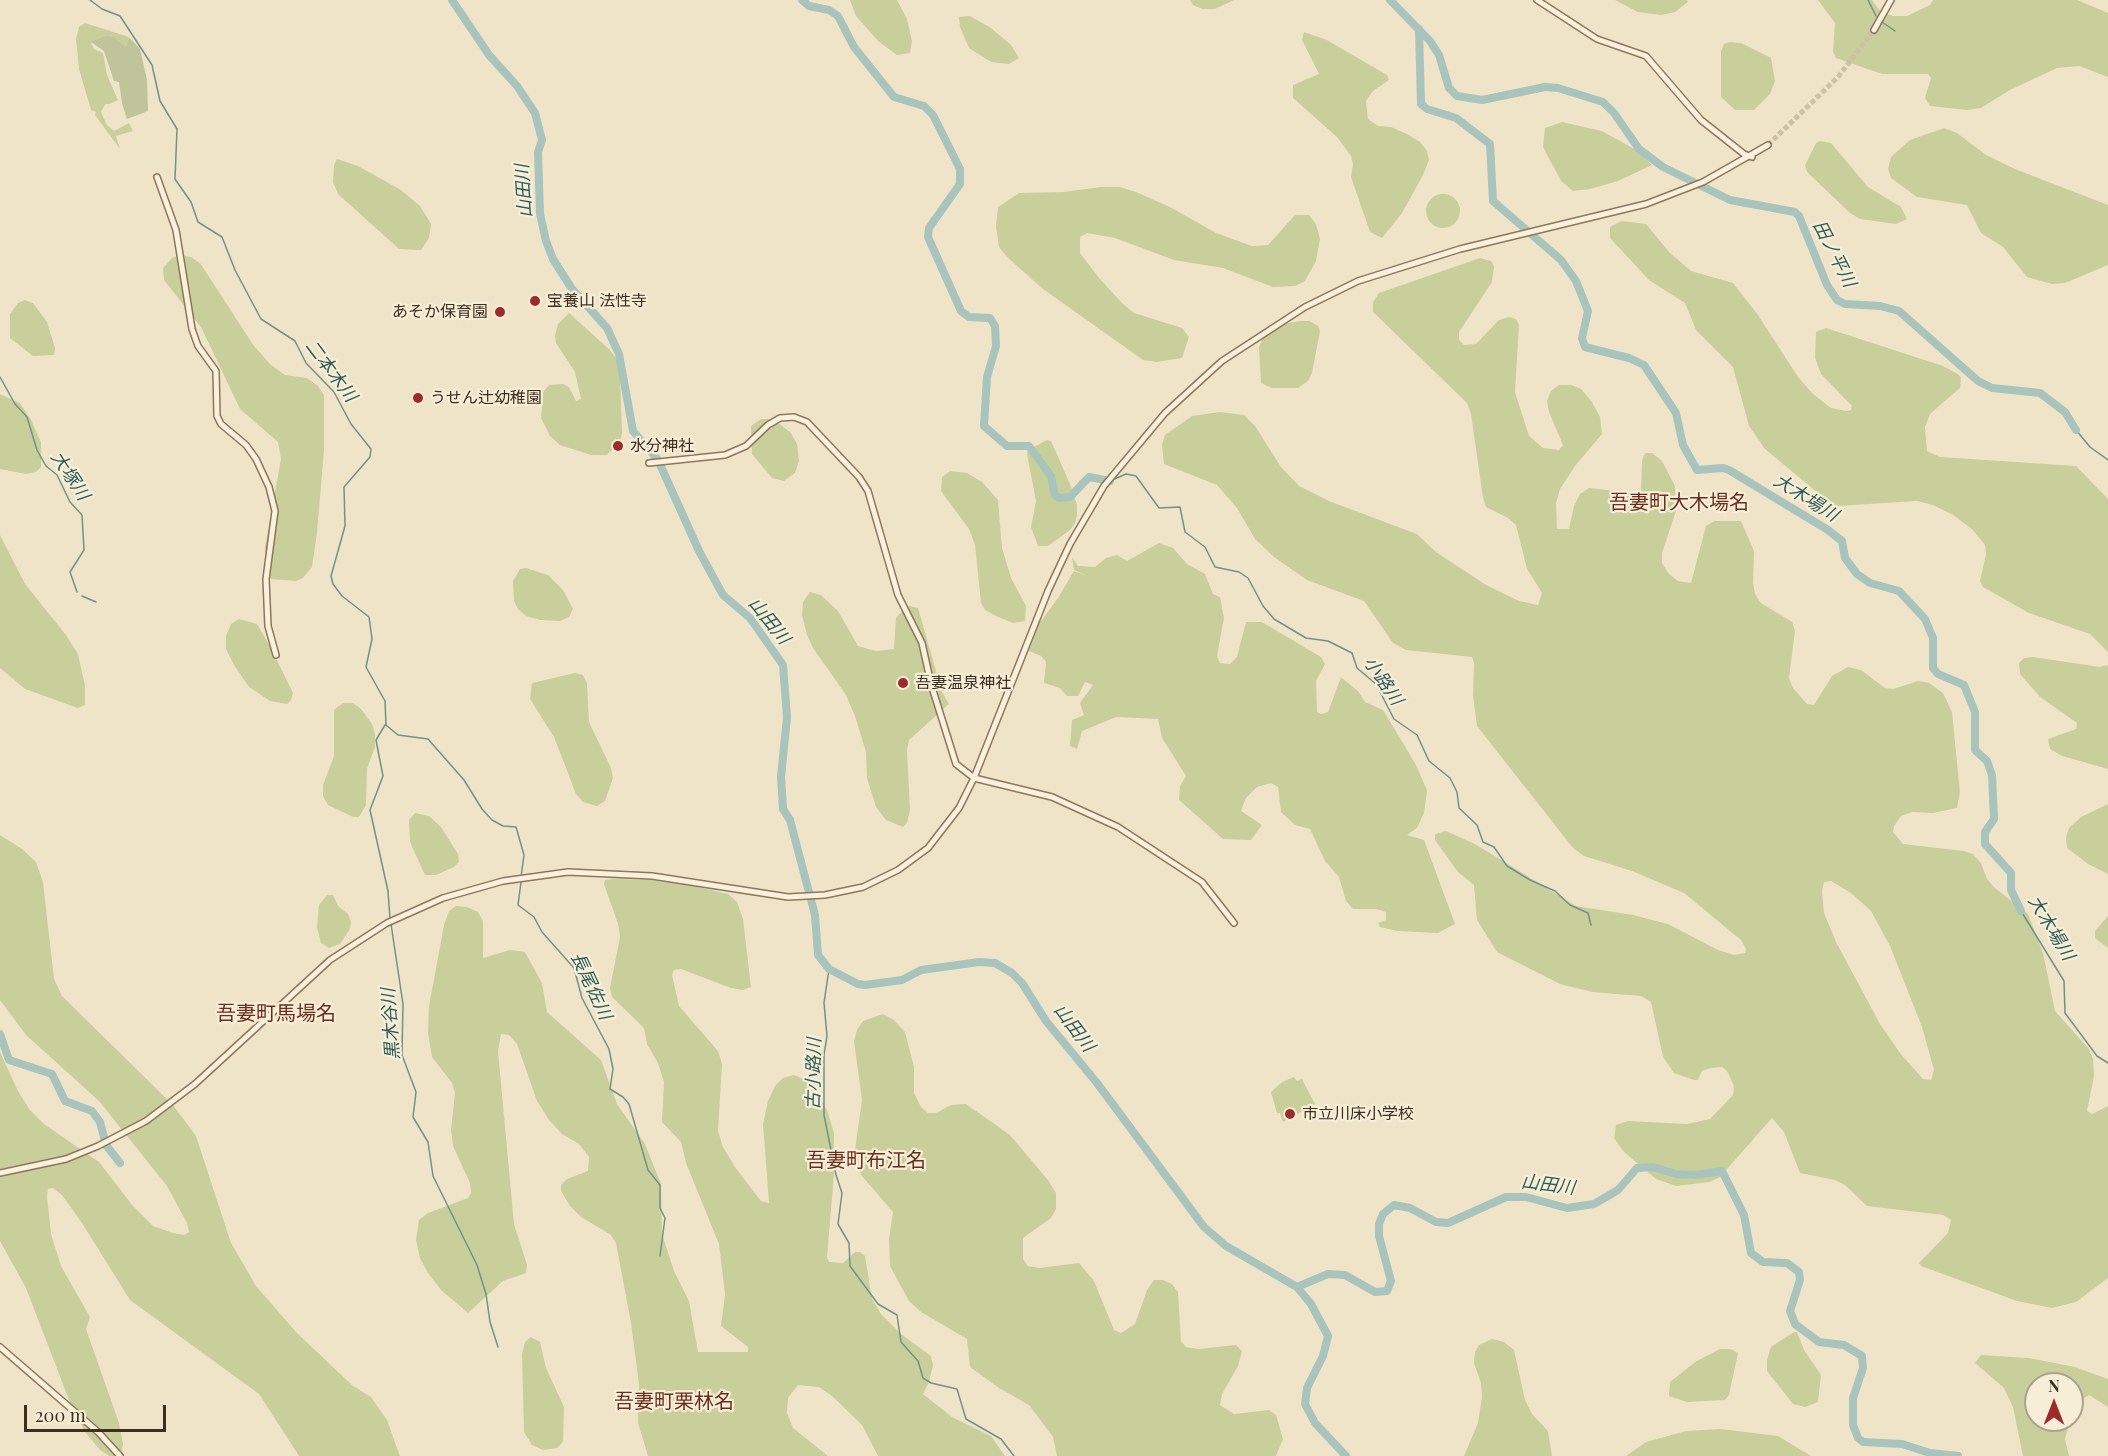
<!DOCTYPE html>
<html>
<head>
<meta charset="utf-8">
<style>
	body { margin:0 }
	#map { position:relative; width:2108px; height:1456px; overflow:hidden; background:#f0e4c8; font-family:"Playfair Display",serif }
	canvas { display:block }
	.north { position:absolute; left:2024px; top:1372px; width:60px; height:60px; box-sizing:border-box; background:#f7eed8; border:2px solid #ada18e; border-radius:50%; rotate:0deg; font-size:16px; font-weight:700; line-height:24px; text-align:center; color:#3d2e20 }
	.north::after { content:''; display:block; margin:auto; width:21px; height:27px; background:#9e2a2b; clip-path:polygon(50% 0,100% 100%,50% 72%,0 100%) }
	.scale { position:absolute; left:24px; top:1405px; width:142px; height:27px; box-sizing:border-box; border:3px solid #3d2e20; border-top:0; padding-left:8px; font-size:18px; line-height:21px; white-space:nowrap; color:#3d2e20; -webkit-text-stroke:4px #f7eed8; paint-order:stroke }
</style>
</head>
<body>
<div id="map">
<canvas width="2108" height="1456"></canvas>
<div class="north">N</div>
<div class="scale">200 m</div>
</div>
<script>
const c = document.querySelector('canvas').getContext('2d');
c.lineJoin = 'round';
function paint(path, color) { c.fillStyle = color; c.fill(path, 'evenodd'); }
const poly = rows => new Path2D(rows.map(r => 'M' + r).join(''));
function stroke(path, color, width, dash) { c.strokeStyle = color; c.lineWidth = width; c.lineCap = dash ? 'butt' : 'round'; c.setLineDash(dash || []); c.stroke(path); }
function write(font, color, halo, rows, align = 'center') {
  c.font = font + ' "Playfair Display","Noto Sans JP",serif'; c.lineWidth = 4.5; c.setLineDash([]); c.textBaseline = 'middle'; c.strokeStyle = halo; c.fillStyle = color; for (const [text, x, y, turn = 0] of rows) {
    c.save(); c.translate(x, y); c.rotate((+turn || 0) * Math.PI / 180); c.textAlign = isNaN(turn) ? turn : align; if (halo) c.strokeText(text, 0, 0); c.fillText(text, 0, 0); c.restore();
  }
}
const green = poly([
	[850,0,897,0,907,19,912,41,910,53,897,55,878,41,856,16],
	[1190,0,1234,0,1215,9,1202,9,1193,5],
	[1615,0,1687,0,1688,2,1675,12,1661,15,1638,12],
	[1818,0,1872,0,1881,12,1893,16,1907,16,1930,5,1933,0,2077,0,2108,13,2108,77,2079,66,2057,68,2010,90,1981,108,1967,110,1930,106,1925,98,1931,78,1928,74,1882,74,1836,58,1833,52,1835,23],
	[970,16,991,28,1011,45,1019,58,1009,64,991,62,969,48,960,27,959,17],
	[85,23,129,37,126,46,113,38,91,43,94,49,103,53,107,75,118,100,110,104,105,104,101,112,107,125,114,131,129,123,133,131,116,136,120,149,95,115,96,112,91,110,79,69,76,39,79,27],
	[1304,32,1327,40,1387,75,1389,80,1373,91,1366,101,1368,119,1378,126,1391,127,1407,134,1420,142,1427,151,1429,160,1423,175,1402,213,1382,238,1370,232,1351,177,1353,164,1351,156,1337,137,1293,98,1293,85,1319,74,1302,40],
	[1730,42,1741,43,1771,58,1775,81,1770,94,1754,110,1735,110,1721,97,1721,51,1724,44],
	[1562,122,1602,131,1636,150,1652,165,1618,181,1590,189,1573,191,1561,181,1543,147,1545,128],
	[1944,128,1957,133,1986,155,2015,169,2108,205,2108,265,2065,283,2052,284,2027,277,2003,247,1981,233,1967,205,1917,197,1891,178,1888,169,1891,157,1910,140],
	[1820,141,1831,143,1868,187,1901,207,1907,219,1896,224,1860,219,1850,213,1807,172,1805,165,1816,143],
	[337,159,358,166,401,190,420,206,431,224,429,238,421,250,399,249,338,194,333,182,334,165],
	[1101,187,1120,187,1136,192,1170,207,1216,233,1252,246,1268,245,1295,215,1309,215,1316,224,1320,239,1316,261,1305,281,1295,286,1273,287,1223,268,1174,260,1115,238,1087,233,1080,237,1080,253,1099,278,1122,303,1134,313,1182,328,1189,337,1182,358,1157,362,1143,360,1043,289,1007,257,999,247,996,227,998,207,1019,193,1063,192],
	'1426 211a17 17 0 1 1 34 0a17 17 0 1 1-34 0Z',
	[1621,221,1646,224,1670,253,1691,271,1733,283,1758,315,1798,377,1813,394,1831,408,1846,411,1851,410,1852,406,1821,374,1815,358,1816,332,1826,328,1943,366,1958,374,1961,378,1960,388,1930,414,1925,427,1927,451,1940,457,2076,466,2108,499,2108,652,2090,634,2029,613,1983,587,1980,581,1986,554,1985,545,1972,529,1953,515,1933,505,1917,501,1837,506,1830,503,1765,449,1749,426,1733,367,1696,330,1685,303,1649,280,1610,238,1610,227],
	[179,255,191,257,200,263,254,346,270,364,285,375,307,378,318,386,324,395,324,450,317,533,312,567,303,578,296,581,271,579,265,572,265,547,281,459,278,442,240,409,201,327,164,280,163,268,172,258],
	[1480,258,1491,261,1494,266,1492,282,1459,332,1459,340,1464,345,1476,344,1499,320,1509,317,1516,319,1519,325,1515,392,1529,436,1543,448,1559,450,1563,445,1549,412,1547,401,1551,391,1559,385,1571,385,1581,389,1592,402,1600,417,1602,434,1575,466,1560,489,1556,503,1557,529,1569,529,1574,506,1580,494,1589,488,1635,493,1641,491,1642,461,1645,453,1652,453,1662,461,1675,486,1676,511,1662,553,1662,563,1669,574,1678,581,1691,583,1706,526,1714,521,1741,521,1754,551,1753,583,1755,594,1761,603,1792,622,1795,630,1789,678,1793,688,1807,704,1814,705,1832,676,1848,667,1861,670,1885,688,1893,689,1918,681,1929,683,1943,693,1952,712,1960,793,1957,808,1933,813,1912,812,1901,816,1894,826,1893,832,1903,844,1964,851,1973,854,1981,863,1987,879,1995,888,2028,914,2043,953,2055,1011,2089,1049,2093,1059,2094,1076,2087,1111,2092,1114,2108,1106,2108,1278,2076,1302,2052,1308,2017,1301,1921,1266,1919,1263,1948,1233,1951,1220,1943,1215,1867,1206,1845,1185,1835,1180,1800,1173,1784,1132,1772,1118,1720,1177,1710,1182,1676,1186,1656,1179,1624,1152,1614,1138,1616,1125,1628,1121,1687,1124,1710,1119,1733,1095,1734,1086,1727,1071,1722,1067,1711,1068,1702,1071,1698,1080,1694,1080,1674,1073,1663,1057,1651,1002,1641,996,1592,992,1560,984,1497,952,1477,920,1474,885,1458,872,1435,840,1435,834,1446,831,1475,844,1576,906,1633,915,1668,924,1718,950,1734,955,1745,953,1746,949,1741,940,1684,893,1632,871,1584,856,1573,848,1477,726,1473,695,1474,663,1472,657,1406,650,1393,643,1364,601,1307,580,1274,557,1255,539,1237,508,1217,485,1164,464,1162,445,1165,435,1192,416,1220,412,1244,415,1255,426,1281,467,1299,486,1329,501,1417,534,1436,552,1486,585,1519,601,1538,605,1542,593,1527,569,1516,525,1508,518,1486,507,1483,498,1471,414,1467,403,1373,312,1373,302,1379,293],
	[1831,881,1851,893,1871,911,1890,946,1922,1027,1934,1070,1931,1080,1923,1079,1900,1053,1880,1024,1836,942,1824,913,1822,891,1824,882],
	[25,300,33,303,47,322,55,348,54,355,33,356,10,338,10,314,18,303],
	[569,313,610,350,617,360,620,376,622,433,620,441,607,455,591,455,560,445,550,436,541,418,543,392,549,385,563,384,569,387,576,401,581,399,575,372,556,343,555,335,558,324],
	[1299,321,1310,321,1318,326,1320,331,1312,373,1308,381,1298,388,1272,388,1261,383,1259,347,1263,338,1272,331,1284,324],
	[0,394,20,403,31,420,41,442,41,467,36,472,26,474,0,469],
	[761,419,769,419,781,425,791,433,797,444,799,461,795,473,784,481,772,478,752,454,751,426],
	[1047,440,1051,441,1070,484,1077,505,1077,515,1075,523,1070,530,1048,546,1038,546,1031,527,1036,501,1027,454,1028,450],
	[950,471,967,473,982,482,998,500,1002,548,1011,578,1026,606,1025,621,1013,623,998,617,985,610,981,603,975,545,969,529,941,491,942,477],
	[0,535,25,584,66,635,78,654,85,686,85,705,78,708,25,689,0,668],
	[1159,543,1173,548,1187,564,1205,574,1213,594,1220,597,1224,618,1217,656,1220,663,1230,664,1237,657,1246,622,1262,622,1321,657,1325,664,1316,681,1317,712,1321,714,1328,712,1341,677,1358,691,1365,702,1383,710,1415,763,1427,790,1424,813,1417,828,1407,835,1424,840,1455,924,1438,933,1397,931,1380,927,1378,923,1386,920,1386,912,1376,909,1353,909,1346,901,1339,877,1325,861,1310,829,1295,825,1281,812,1278,787,1271,783,1257,787,1246,798,1241,811,1262,825,1251,840,1223,839,1179,800,1180,786,1186,776,1162,738,1158,719,1116,717,1082,731,1077,749,1070,746,1072,720,1084,715,1080,703,1093,685,1085,682,1078,696,1067,696,1060,688,1044,683,1046,662,1041,656,1029,651,1039,624,1058,598,1074,571,1090,577,1074,570,1072,557,1078,566,1095,567,1106,558,1117,555,1127,561],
	[526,568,548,575,563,590,573,609,569,617,560,621,540,620,526,616,518,609,514,601,513,581,520,569],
	[810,592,821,595,838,611,858,646,876,651,894,649,896,617,909,606,918,608,942,692,949,704,909,740,907,750,910,810,907,823,903,827,886,820,876,807,867,778,866,752,855,716,846,695,813,648,807,635,802,615,803,602],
	[239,619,257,624,271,648,293,693,291,700,287,704,270,701,249,687,234,665,226,649,226,636,231,624],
	[2033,657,2100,667,2108,665,2108,769,2062,756,2050,749,2048,739,2076,729,2077,723,2040,697,2020,674,2019,663,2024,658],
	[575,673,583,675,587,683,589,722,611,768,613,778,605,801,597,806,583,802,576,794,554,737,530,699,532,683],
	[343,703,353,703,362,710,372,724,375,734,375,747,367,769,366,805,359,817,353,817,328,805,323,796,323,785,334,756,334,710],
	[2108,804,2108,874,2088,864,2067,848,2066,837,2069,828,2081,817],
	[415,813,429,816,441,827,458,854,459,862,454,867,436,875,425,875,410,842,409,820],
	[0,835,22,849,36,862,43,882,54,979,62,996,173,1105,196,1136,231,1243,256,1286,297,1333,353,1386,371,1397,387,1420,400,1456,299,1456,259,1394,130,1300,82,1223,62,1195,53,1188,48,1189,47,1196,51,1234,61,1266,90,1317,86,1329,119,1423,123,1444,121,1456,109,1456,100,1450,85,1432,69,1400,26,1288,0,1241,0,1052,18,1091,30,1110,44,1124,99,1162,133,1206,153,1226,173,1233,184,1235,189,1232,187,1223,167,1186,99,1101,26,1035,0,1000],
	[613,879,651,880,703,888,728,894,737,902,743,919,751,987,743,990,731,988,681,969,674,970,672,975,679,1006,718,1051,722,1064,718,1131,723,1147,735,1167,761,1201,769,1203,763,1124,768,1101,775,1086,783,1078,794,1075,804,1079,816,1091,827,1110,834,1133,834,1174,827,1257,829,1262,843,1263,855,1252,860,1252,865,1256,872,1299,881,1314,901,1334,931,1356,933,1365,929,1382,923,1394,952,1417,991,1436,1005,1456,878,1456,862,1425,832,1396,819,1387,798,1385,788,1398,787,1413,793,1428,828,1456,648,1456,638,1423,639,1385,631,1323,616,1243,611,1235,581,1217,570,1206,561,1191,561,1185,567,1179,588,1171,589,1157,579,1144,562,1134,549,1120,537,1101,517,1044,509,1035,501,1034,498,1051,514,1224,527,1265,526,1273,503,1281,468,1313,441,1290,428,1273,420,1258,416,1240,419,1220,428,1213,468,1198,471,1193,470,1183,453,1146,451,1130,455,1093,452,1083,432,1057,428,1033,429,1006,444,925,449,911,456,906,467,907,478,912,483,921,483,958,510,950,525,952,542,983,547,1012,601,1060,617,1104,645,1144,661,1184,662,1234,674,1271,689,1301,698,1352,748,1352,748,1347,721,1326,725,1294,719,1244,686,1163,681,1142,662,1122,664,1082,658,1063,647,1044,644,1028,612,997,610,988,620,937,618,924,604,884,605,880],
	[327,895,333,895,338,906,348,914,351,922,350,929,340,944,329,948,321,943,317,927,319,905],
	[2108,916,2108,948,2095,938,2095,931],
	[883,1014,894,1020,905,1032,914,1067,914,1093,921,1107,928,1113,936,1113,951,1105,966,1104,1010,1135,1048,1180,1056,1193,1056,1209,1051,1218,1023,1238,1023,1259,1028,1266,1039,1268,1079,1263,1094,1281,1114,1330,1121,1333,1135,1324,1147,1290,1154,1280,1163,1280,1172,1284,1178,1292,1181,1341,1186,1347,1198,1349,1236,1345,1242,1351,1238,1366,1222,1394,1220,1405,1234,1414,1269,1410,1276,1415,1283,1439,1276,1456,1057,1456,1053,1437,1029,1405,999,1388,970,1367,967,1339,921,1312,909,1301,890,1266,889,1239,893,1212,861,1175,855,1150,862,1100,854,1041,857,1030,863,1021],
	[1294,1077,1297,1081,1302,1079,1315,1104,1283,1122,1280,1113,1277,1113,1271,1092,1282,1082],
	[1794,1332,1797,1332,1804,1350,1821,1375,1818,1402,1805,1407,1793,1404,1767,1371,1767,1360,1771,1347],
	[531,1337,540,1342,546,1368,564,1407,563,1442,557,1448,543,1450,532,1445,524,1432,522,1354,525,1342],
	[1492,1339,1504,1342,1514,1350,1525,1400,1532,1414,1548,1431,1552,1456,1464,1456,1478,1423,1482,1397,1481,1383,1474,1363,1475,1352,1479,1345],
	[1720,1349,1731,1349,1738,1353,1729,1395,1725,1400,1687,1402,1669,1396,1670,1382,1695,1362],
	[1981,1355,2029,1358,2075,1367,2108,1379,2108,1407,2089,1395,2080,1401,2072,1416,2072,1384,2036,1384,2036,1420,2070,1420,2065,1439,2069,1456,2023,1456,2013,1407,2004,1388,1975,1363],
	[1721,1429,1778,1436,1811,1456,1626,1456,1646,1442,1686,1431]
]);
const cemetery = poly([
	[106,36,113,37,126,46,129,37,140,49,147,80,148,111,127,119,122,103,119,82,114,81,104,51,91,42]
]);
const stream = poly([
	[90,0,102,9,120,16,152,65,160,101,177,129,175,179,191,202,198,222,222,237,235,270,261,319,295,341,306,363,334,392,351,424,371,449,370,457,344,487,345,526,331,576,333,584,342,596,369,617,372,639,366,667,385,701,386,725],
	[1868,0,1876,16],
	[1882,22,1895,31],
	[0,377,15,404,27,417,37,450,46,466,57,475,70,502,82,515,84,550,70,572,77,592],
	[2076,430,2090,447,2108,460],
	[1110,481,1126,474,1136,476,1159,508,1180,507,1185,532,1205,547,1215,567,1239,572,1248,578,1263,606,1274,619,1306,638,1328,641,1352,653,1357,668,1376,684,1394,719,1417,735,1429,761,1450,778,1457,792,1459,808,1477,825,1483,842,1494,847,1507,866,1530,880,1555,891,1570,905,1588,913,1591,925],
	[82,596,96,602],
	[385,725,376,740,383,776,370,810,388,891,390,919],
	[386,725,398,735,428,739,464,780,482,809,492,820,503,826,516,827,524,855,521,877],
	[521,882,518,905,534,917,542,932,574,968,582,998,609,1049,613,1069,610,1089,623,1097,629,1104,648,1170,660,1185,660,1208,665,1218,660,1256],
	[2021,911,2064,981,2065,1013,2097,1056,2108,1063],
	[391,924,403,1004,402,1055,416,1092,413,1117,428,1142,433,1176,477,1265,486,1294,490,1322,498,1347],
	[829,969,824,1003,827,1036,824,1055,824,1115,836,1175,842,1193,838,1224,849,1243,850,1266,878,1304,897,1315,901,1342,918,1361,923,1378,931,1383,957,1389,966,1419,1001,1439,1014,1456]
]);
const river = poly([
	[452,0,489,55,517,86,535,113,542,140,538,152,540,214,546,241,553,259,572,289,607,328,619,354,633,431,658,460,699,551,723,595,750,618,783,665,787,717,781,777,783,809,790,820,815,915,818,955,829,969,858,984,865,985,902,980,921,970,979,962,995,963,1012,973,1022,983,1046,1021,1097,1083,1204,1227,1226,1246,1297,1287,1311,1304,1328,1336,1323,1356,1307,1388,1305,1404,1315,1423,1346,1456],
	[802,0,809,6,829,10,838,16,854,47,894,97,924,106,933,115,960,169,960,184,929,228,928,237,961,311,969,317,990,318,995,326,996,346,987,377,984,426,1007,446,1029,446,1051,476,1055,495,1059,498,1070,497,1089,477,1110,481],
	[1390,0,1430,41,1439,55,1449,88,1457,96,1482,100,1545,87,1558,88,1603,102,1614,113,1639,149,1663,167,1730,200,1795,212,1799,216,1827,285,1837,300,1845,304,1880,306,1899,311,1978,381,1992,388,2040,393,2065,412,2076,430],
	[1419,29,1421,104,1427,109,1456,118,1490,144,1493,201,1561,260,1576,281,1588,311,1582,338,1585,347,1629,358,1644,365,1676,413,1683,445,1697,470,1723,468,1729,470,1828,530,1842,541,1845,558,1857,574,1870,583,1899,591,1925,619,1933,638,1933,668,1938,674,1964,685,1975,712,1975,750,1987,761,1992,775,1994,819,1985,832,1985,844,2011,873,2011,890,2021,911],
	[0,1034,9,1060,52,1074,65,1101,92,1111,100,1122,106,1145,120,1163],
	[1297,1287,1328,1274,1345,1275,1375,1292,1387,1291,1391,1281,1379,1236,1379,1224,1383,1214,1394,1205,1410,1208,1436,1222,1448,1223,1506,1197,1526,1197,1567,1208,1594,1204,1618,1190,1637,1168,1653,1167,1676,1174,1696,1175,1722,1171,1744,1215,1751,1253,1763,1262,1787,1263,1799,1272,1800,1280,1790,1311,1795,1324,1819,1342,1844,1345,1862,1356,1863,1368,1853,1398,1853,1425,1858,1438,1863,1442,1902,1444,1930,1453,1958,1456]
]);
const tertiaryTunnel = poly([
	[1768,145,1838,77,1874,30]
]);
const tertiary = poly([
	[1537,0,1597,39,1646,56,1701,120,1744,154,1752,157],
	[1874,30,1891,0],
	[157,177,176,230,192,329,198,346,216,371,217,416,221,424,246,445,256,459,269,487,275,511,266,579,268,626,276,655],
	[649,463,725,455,746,446,768,425,780,418,794,417,807,422,859,477,868,491,898,595,922,643,931,684,956,764,974,778,1052,797,1118,827,1202,882,1234,923],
	[0,1173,66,1159,98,1146,146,1121,195,1084,330,960,387,923,443,898,503,881,568,872,652,876,788,897,825,895,863,887,898,870,928,848,959,808,974,778,1048,591,1070,544,1104,486,1165,413,1222,361,1305,307,1358,281,1460,249,1646,204,1703,182,1768,145],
	[0,1347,98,1432,120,1456]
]);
const markers = [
	[535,301,6,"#9e2a2b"],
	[500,312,6,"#9e2a2b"],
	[418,398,6,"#9e2a2b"],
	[618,446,6,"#9e2a2b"],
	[903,683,6,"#9e2a2b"],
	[1290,1114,6,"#9e2a2b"]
];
const poiNames = [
	["宝養山 法性寺",547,301],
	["あそか保育園",488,312,"right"],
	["うせん辻幼稚園",430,398],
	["水分神社",630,446],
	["吾妻温泉神社",915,683],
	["市立川床小学校",1302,1114]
];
const waterNames = [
	["山田川",524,191,-94],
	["田ノ平川",1834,254,63],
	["二本木川",331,371,53],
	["大塚川",70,476,57],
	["大木場川",1806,498,32],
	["山田川",769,621,51],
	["小路川",1383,681,56],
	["大木場川",2051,928,59],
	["長尾佐川",591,986,65],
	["黒木谷川",391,1024,-94],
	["山田川",1074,1028,53],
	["古小路川",814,1074,-89],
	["山田川",1548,1185,7]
];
const quarterNames = [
	["吾妻町大木場名",1679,503],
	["吾妻町馬場名",276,1014],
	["吾妻町布江名",866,1161],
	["吾妻町栗林名",674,1402]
];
paint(green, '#c9cf9b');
paint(cemetery, '#bfc49a');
stroke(stream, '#6f938a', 1.5);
stroke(river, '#a9c4bc', 8);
stroke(tertiaryTunnel, '#ccc0a6', 5, [5, 2.5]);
stroke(tertiary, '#8d765c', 8);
stroke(tertiary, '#faf1dc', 5);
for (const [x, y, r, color] of markers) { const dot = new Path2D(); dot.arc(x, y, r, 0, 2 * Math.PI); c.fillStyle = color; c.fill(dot); stroke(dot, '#f7eed8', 2); }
write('16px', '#3d2e20', '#f7eed8', poiNames, 'left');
write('italic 18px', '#2f5d5a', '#f7eed8', waterNames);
write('20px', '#6b2e1e', '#f7eed8', quarterNames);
</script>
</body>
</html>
